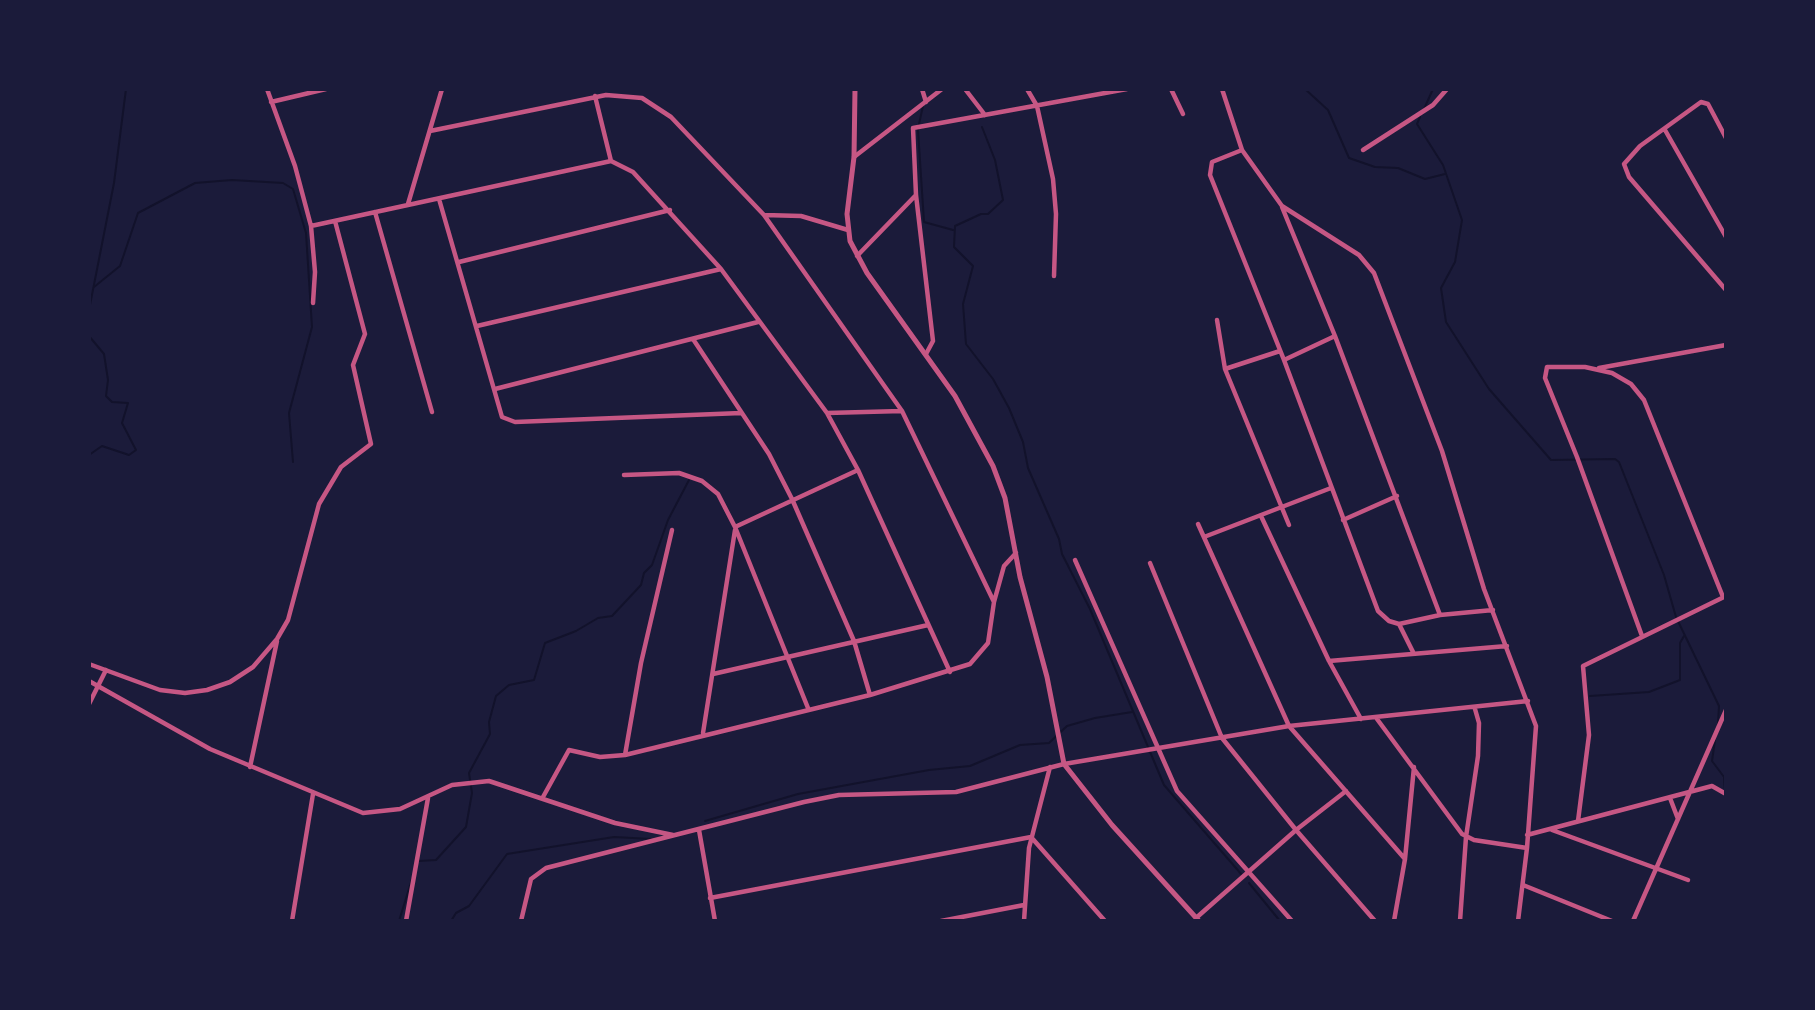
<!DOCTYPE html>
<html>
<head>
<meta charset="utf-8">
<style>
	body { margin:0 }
	#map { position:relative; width:1815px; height:1010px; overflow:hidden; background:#1b1b3a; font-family:Poppins,sans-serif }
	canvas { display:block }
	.frame { position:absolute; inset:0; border:91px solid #1b1b3a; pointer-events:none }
</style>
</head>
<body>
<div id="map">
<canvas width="1815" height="1010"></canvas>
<div class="frame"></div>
</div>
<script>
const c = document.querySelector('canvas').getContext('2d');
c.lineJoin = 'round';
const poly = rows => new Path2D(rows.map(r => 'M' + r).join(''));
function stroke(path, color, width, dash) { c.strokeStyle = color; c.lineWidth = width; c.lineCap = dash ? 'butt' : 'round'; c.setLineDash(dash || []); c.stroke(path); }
const stream = poly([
	[1305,89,1328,110,1349,158,1375,167,1398,168,1425,179,1445,174],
	[1424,109,1433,89],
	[1420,117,1417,124,1443,165,1462,220,1455,262,1441,288,1446,322,1489,389,1551,460,1615,459,1619,462,1664,575,1676,617,1719,706,1718,724],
	[919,124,923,106],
	[982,127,995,160,1003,200,988,214,981,214,955,226,954,247,973,266,963,304,966,344,993,379,1009,408,1023,442,1028,468,1059,539,1062,554,1090,609,1164,785,1242,875],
	[918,130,924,222,953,230],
	[94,287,120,266,138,213,195,183,232,180,283,183,293,189,306,233,312,327,289,413,293,462],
	[89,310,114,183,126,89],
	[89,336,104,354,108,380,106,396,112,402,128,403,122,423,136,450,129,455,102,446,89,455],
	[1590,696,1649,692,1680,680,1680,643,1684,636],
	[1715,740,1712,761,1724,777,1726,815],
	[705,821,798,794,929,770,970,766,1020,745,1049,743,1067,726,1095,718,1132,712],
	[1726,846,1726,848],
	[419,861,436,860,466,827,472,793,469,773,490,734,489,722,496,696,509,685,534,680,545,643,576,631,598,618,612,616,641,585,644,573,652,565,668,520,689,480],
	[1249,883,1280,921],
	[399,921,412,879],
	[451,921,456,913,469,906,507,854,614,837,651,839]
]);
const minor = poly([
	[267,89,295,166,311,226,315,272,313,303],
	[922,89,926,102],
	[965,89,985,115],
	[1027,89,1037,106,1053,179,1056,214,1054,276],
	[1171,89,1183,114],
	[1222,89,1242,150,1282,206,1359,255,1374,273,1442,451,1484,589,1536,726,1527,848,1518,921],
	[595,96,611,161],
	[271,102,326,89],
	[913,128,916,195,933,341,926,354],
	[913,128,1127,89],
	[1665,130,1726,237],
	[430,131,606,95,642,98,671,117,764,215,902,411,994,602],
	[1726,138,1708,104,1701,102,1640,146,1624,164,1629,177,1726,290],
	[1242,150,1212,162,1210,175,1284,360,1378,611,1389,621,1399,624,1440,615,1493,610],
	[1363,150,1433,105,1447,89],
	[854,157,942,89],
	[439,199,502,417,515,422,741,413],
	[408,204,442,89],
	[1282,207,1335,336,1440,615],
	[375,212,432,412],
	[764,215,801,216,848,230],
	[311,226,611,161,633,172,721,269,827,413,858,470,950,672],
	[857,256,916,195],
	[459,262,670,210],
	[1217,320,1225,369,1289,525],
	[477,326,721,269],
	[693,339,769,454,792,499,854,641,870,695],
	[1284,360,1335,336],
	[1599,368,1726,345],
	[1225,369,1280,351],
	[495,389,758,322],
	[827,413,902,411],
	[624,475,679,473,702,481,718,494,735,527,808,708],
	[1261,516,1329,661,1361,719],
	[1343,520,1397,496],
	[1198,524,1289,726,1405,859],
	[735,527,858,470],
	[1204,537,1331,488],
	[1075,560,1177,791,1292,921],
	[1150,563,1222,738,1296,830,1375,921],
	[1399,624,1414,654],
	[1642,636,1577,457,1545,378,1547,367,1585,367,1612,373,1631,384,1644,400,1723,597],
	[1329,661,1507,646],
	[89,664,160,690,185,693,207,690,230,682,253,667,277,639,288,620,319,504,341,467,371,444,353,365,365,334,335,221],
	[713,674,928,625],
	[89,681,210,749,363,813,400,809,452,785,489,781,615,823,673,835],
	[89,704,106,670],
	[1377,719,1462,834,1474,840,1527,848],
	[703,733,735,530],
	[625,755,641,663,672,530],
	[250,767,277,641],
	[543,797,569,750,600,757,625,755,870,695,970,664,988,643,994,602,1004,566,1016,553],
	[1670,798,1678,819],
	[1578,821,1589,735,1583,666,1726,596],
	[699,830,715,921],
	[1552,830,1688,880],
	[1527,835,1712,786,1726,794],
	[1523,885,1612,921],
	[710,898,1031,837,1105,921],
	[1196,918,1296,830,1346,791],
	[292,921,313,794],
	[406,921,428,798],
	[521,921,531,879,546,868,804,802,839,795,956,792,1064,764,1289,726,1528,701],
	[941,921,1024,905],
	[1024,921,1029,848,1050,767],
	[1394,921,1405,859,1414,767],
	[1460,921,1466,837,1478,756,1479,723,1475,709],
	[1633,921,1726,710]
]);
const tertiary = poly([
	[855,89,854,157,847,214,850,241,867,273,955,396,993,466,1005,498,1020,577,1047,677,1064,764,1112,825,1199,921]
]);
stroke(stream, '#12122b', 2);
stroke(minor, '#c65784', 4.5);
stroke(tertiary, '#c65784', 5);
</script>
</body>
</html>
